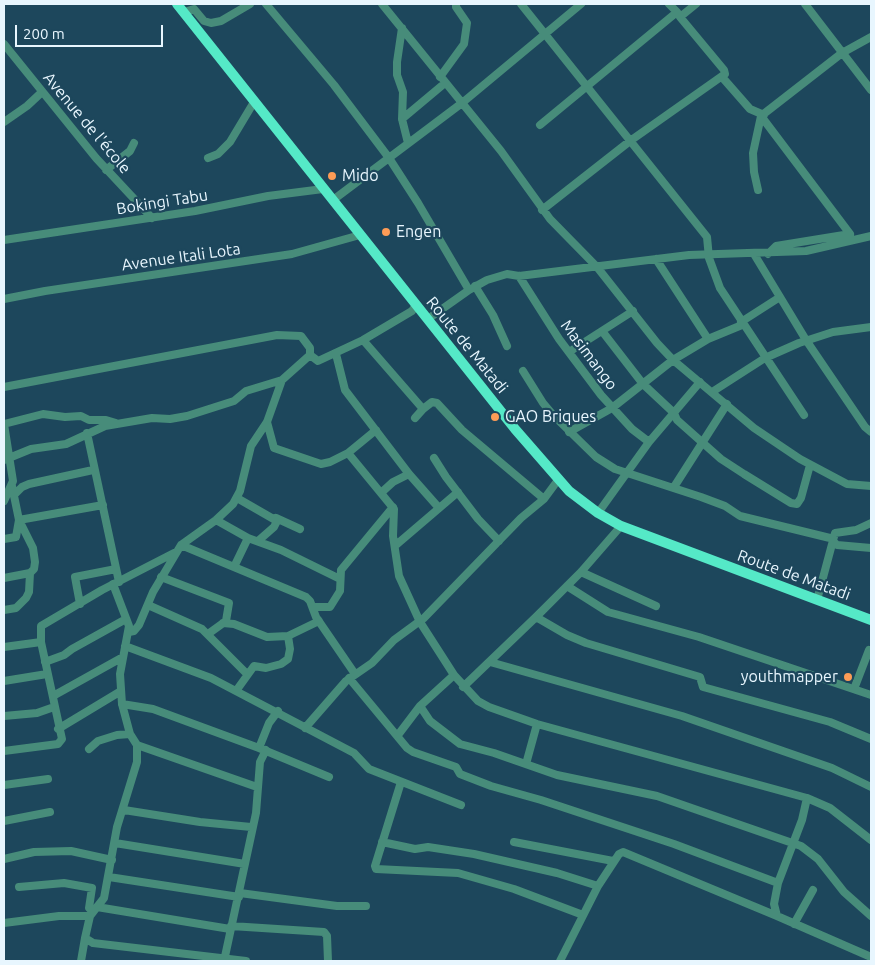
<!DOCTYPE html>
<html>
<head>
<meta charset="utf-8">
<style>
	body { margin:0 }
	#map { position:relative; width:875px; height:965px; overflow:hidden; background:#1d475c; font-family:Ubuntu,sans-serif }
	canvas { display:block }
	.frame { position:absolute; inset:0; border:5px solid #e8f6fe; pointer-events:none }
	.scale { position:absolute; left:15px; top:25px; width:148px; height:22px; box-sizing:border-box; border:2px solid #e8f6fe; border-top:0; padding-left:6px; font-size:15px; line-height:18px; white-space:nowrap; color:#e8f6fe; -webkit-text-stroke:4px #1d475c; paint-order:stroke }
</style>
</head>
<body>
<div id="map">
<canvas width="875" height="965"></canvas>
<div class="frame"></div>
<div class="scale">200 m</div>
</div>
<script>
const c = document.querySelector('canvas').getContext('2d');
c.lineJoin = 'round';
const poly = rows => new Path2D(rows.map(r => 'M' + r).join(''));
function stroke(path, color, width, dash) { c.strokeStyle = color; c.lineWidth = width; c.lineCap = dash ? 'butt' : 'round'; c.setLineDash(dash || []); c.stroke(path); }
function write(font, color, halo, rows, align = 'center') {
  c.font = font + ' Ubuntu,sans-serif'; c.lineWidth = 4.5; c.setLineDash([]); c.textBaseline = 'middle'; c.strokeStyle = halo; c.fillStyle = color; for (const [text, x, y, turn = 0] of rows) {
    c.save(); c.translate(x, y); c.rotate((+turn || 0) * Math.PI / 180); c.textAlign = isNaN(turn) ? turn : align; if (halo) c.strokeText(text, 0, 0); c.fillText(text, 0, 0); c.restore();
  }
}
const minor = poly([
	[266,4,334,85,389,158,418,203,469,290],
	[382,4,501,151,550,219,597,267,657,343,673,360,754,428,800,459,847,484,871,486],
	[521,4,707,237,709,258,720,288,804,415],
	[669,4,677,12],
	[805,4,871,90],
	[184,12,194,9,204,21,211,23,221,21,250,4],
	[402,28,397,62,397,75,403,92,402,119],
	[4,44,96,158,152,218],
	[440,77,464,44,467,23,456,7,456,4],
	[722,77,750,109,764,115],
	[761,116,850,234,776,246,768,254],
	[4,122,27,106,42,92],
	[540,125,677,12,680,17,696,4],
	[408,143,402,119,445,83],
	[208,158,218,154,230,142,254,102],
	[106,170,130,151,134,143],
	[758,190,754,172,753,153,761,116,842,53,871,37],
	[333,200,462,103,581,4],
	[542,210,630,141,725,74,724,70,680,17],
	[4,240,195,211,268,196,323,189],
	[754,254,806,340,865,427,871,432],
	[656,259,708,339],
	[519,276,559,339,601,395,632,429,649,442],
	[475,286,493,315,507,346],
	[4,299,45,291,292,254,360,235],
	[428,319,469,290,487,280,507,274,519,276,689,255,806,251,871,236],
	[741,322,780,297],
	[602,331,643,384,674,413,677,420,721,459,744,474,791,503,797,504,801,498,810,465],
	[363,340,423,409],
	[569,352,633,311],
	[336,354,345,390,409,474],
	[523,371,543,403,554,416,596,457,615,469,701,497,725,506,740,516,830,538,837,545,871,548],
	[4,387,277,335,301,336,310,348,310,355,318,361,363,340,412,311,416,305],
	[712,392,765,358,799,343,833,332,871,327],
	[415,418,423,409,432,402,437,403,462,430,544,499],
	[267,422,274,448,321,464,330,462,348,453,376,430],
	[4,424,43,414,65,417,81,416,89,420,106,420,116,423],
	[4,424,13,481,4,501],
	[569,432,612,408,673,360,708,339,742,325],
	[87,433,119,582],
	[348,453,394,509,393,536,399,576,420,622,454,675,478,701,489,707,537,724,807,798,830,808,871,840],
	[434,458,446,477,478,519,499,541],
	[4,460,31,449,66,444,105,426,152,418,170,419,187,416,234,401,246,391,282,380],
	[674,487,727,404],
	[382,492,393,482,409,474,439,508],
	[15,494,22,487,29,484,93,470],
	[237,498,277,521,274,527,258,541],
	[598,513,649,442,700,382],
	[276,518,300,529],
	[216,520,248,538,281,550,340,579],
	[4,539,16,537,19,520,103,505],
	[181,545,306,597,310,601,316,617,355,674],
	[396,545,458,492],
	[234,567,248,538],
	[581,572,656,606],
	[161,577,229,603,226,621,208,634],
	[4,578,30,573,34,569,35,562,33,548,19,520,12,486],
	[567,586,608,612,699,637,871,695],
	[817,600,835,533,856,530,871,523],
	[80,604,75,577,116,569],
	[148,605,202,629,247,674],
	[313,607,330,607,340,591,341,570,393,507],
	[4,610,16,608,26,598,29,592,30,573],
	[536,617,567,635,586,643,700,677,703,687,830,722,871,739],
	[223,623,234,624,267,637,288,636],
	[129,632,134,631,139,625,153,592,181,545,216,520,233,504,240,491,251,446,267,422,282,380,310,355],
	[125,646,211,678,354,753,369,769,461,805],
	[4,647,41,642],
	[45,662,64,655,72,649,126,619],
	[490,662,682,716,832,768,871,787],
	[349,678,407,748,413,752,456,767,460,774,491,786,541,800,674,844,778,883],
	[4,681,47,674],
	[463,687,536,617,581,572,621,526],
	[854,689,869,650],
	[236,691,254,666,266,668,281,664,288,659,290,649,288,636,319,621],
	[53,696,123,657],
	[122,704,153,709,259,748,329,777],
	[420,706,430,721,460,744,494,753,557,775,657,796,801,846,818,859,844,892,871,916],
	[4,716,37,713,54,707],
	[305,728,346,681,372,663,394,640,424,618,521,518,544,499,558,480],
	[58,729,121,691],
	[130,734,137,745,137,762,117,827,104,898,90,916,85,938,93,943,246,961],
	[398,735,420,706,454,675],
	[137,745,257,787],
	[259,748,269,723,278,711],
	[89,749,98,741,117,735,130,734,122,704,120,674,129,626,113,584],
	[4,751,58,744,62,739,41,642,41,626,102,590,174,553],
	[526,764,537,724],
	[401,782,375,866,376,869,458,873,514,889,583,915],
	[4,785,48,779],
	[807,798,802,820,778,883,774,904,777,916,871,957],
	[124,810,200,822,251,827],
	[4,821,50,812],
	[382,842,415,849,428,847,474,854,557,873,598,886],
	[514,842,613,861],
	[115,843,245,864],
	[4,859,34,852,71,851,112,860],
	[109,877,239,897],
	[19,887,64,883,92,888,89,908,93,912],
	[240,893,337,906,366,906],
	[97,907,230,929],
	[4,923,59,916,90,916],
	[794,924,813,890],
	[231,926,324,932,327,936,328,961],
	[81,961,85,938],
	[224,961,256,813,260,762,266,750],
	[560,961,598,886,619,854,623,852,777,916]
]);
const highway = poly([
	[177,4,515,429,569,491,598,513,621,526,871,620]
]);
const markers = [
	[332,176,5,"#fd9c56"],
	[386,232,5,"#fd9c56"],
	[495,417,5,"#fd9c56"],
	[848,677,5,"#fd9c56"]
];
const streetNames = [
	["Avenue de l'école",87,123,50],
	["Bokingi Tabu",162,202,-9],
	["Avenue Itali Lota",181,257,-8],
	["Route de Matadi",467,345,51],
	["Masimango",589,355,53],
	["Route de Matadi",794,575,20]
];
const poiNames = [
	["Mido",342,176],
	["Engen",396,232],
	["GAO Briques",505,417],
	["youthmapper",838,677,"right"]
];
stroke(minor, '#478c7a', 8);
stroke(highway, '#55e9c7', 10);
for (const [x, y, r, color] of markers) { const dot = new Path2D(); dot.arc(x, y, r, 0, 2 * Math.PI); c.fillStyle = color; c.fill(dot); stroke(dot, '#1d475c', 2); }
write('16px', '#e8f6fe', '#1d475c', streetNames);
write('16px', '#e8f6fe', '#1d475c', poiNames, 'left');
</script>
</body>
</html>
